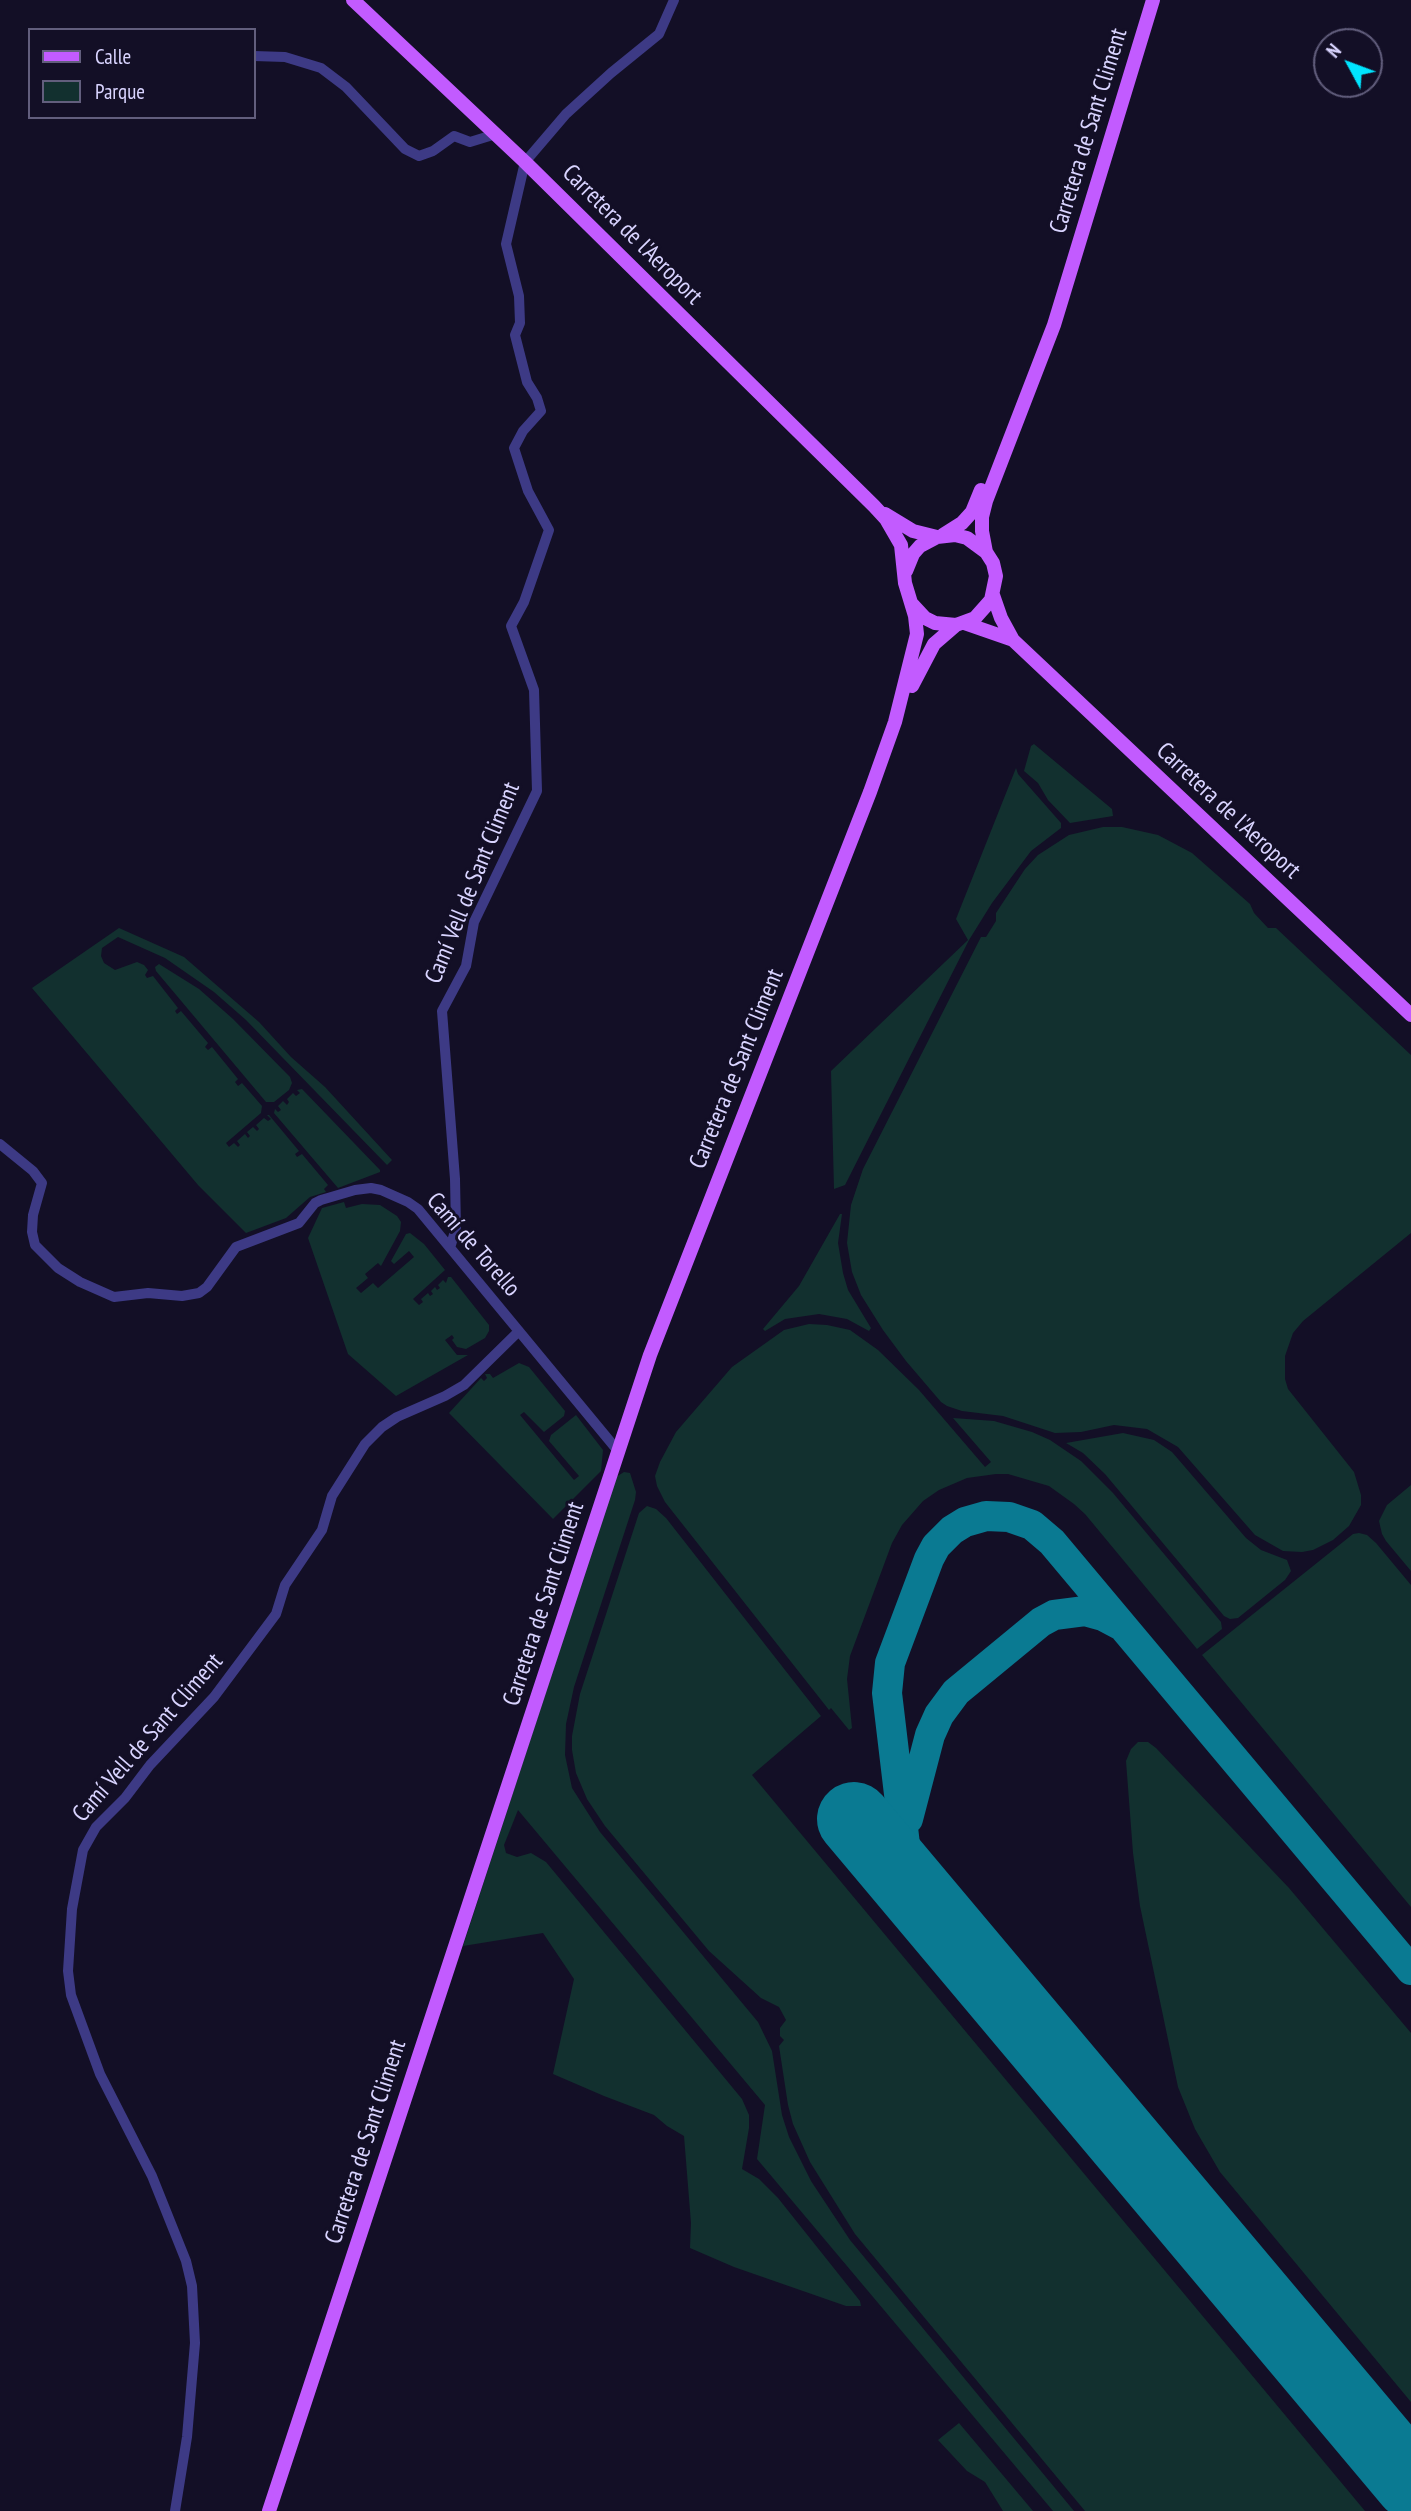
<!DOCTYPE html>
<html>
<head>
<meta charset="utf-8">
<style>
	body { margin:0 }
	#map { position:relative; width:1411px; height:2511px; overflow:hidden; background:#130f26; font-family:"PT Sans Narrow",sans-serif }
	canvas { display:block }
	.legend { position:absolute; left:28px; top:28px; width:228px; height:91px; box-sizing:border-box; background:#130f26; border:2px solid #625e7d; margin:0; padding:9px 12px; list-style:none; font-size:21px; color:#d9d4ff }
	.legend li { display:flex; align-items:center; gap:14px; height:35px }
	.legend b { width:35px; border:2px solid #625e7d }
	.north { position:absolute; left:1313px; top:28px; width:70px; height:70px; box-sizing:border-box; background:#130f26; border:2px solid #625e7d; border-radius:50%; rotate:311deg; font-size:19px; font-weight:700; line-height:28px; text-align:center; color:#d9d4ff }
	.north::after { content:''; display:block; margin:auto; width:24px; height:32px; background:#00e5ff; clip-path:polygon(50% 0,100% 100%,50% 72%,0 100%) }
</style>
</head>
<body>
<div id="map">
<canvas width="1411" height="2511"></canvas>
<ul class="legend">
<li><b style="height:9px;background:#c25bff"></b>Calle</li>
<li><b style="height:19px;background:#12302f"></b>Parque</li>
</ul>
<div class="north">N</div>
</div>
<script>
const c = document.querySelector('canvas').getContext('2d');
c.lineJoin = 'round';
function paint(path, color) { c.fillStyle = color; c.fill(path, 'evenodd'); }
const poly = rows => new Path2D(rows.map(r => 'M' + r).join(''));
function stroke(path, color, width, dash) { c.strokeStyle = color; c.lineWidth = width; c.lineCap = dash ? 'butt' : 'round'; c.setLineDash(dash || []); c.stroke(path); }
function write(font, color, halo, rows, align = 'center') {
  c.font = font + ' "PT Sans Narrow",sans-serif'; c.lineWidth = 6; c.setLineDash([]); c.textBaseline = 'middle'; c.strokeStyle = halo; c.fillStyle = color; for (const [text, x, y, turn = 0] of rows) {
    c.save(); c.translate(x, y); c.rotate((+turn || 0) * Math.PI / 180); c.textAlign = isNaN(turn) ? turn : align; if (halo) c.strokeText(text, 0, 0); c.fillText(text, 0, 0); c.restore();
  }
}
const green = poly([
	[1034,744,1112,809,1113,816,1070,823,1048,800,1038,783,1024,771,1031,746],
	[1016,768,1018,774,1061,823,1061,828,1031,851,992,903,969,940,845,1185,834,1189,831,1071,968,940,956,919],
	[1103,827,1122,827,1158,835,1192,853,1250,904,1254,913,1268,928,1276,928,1411,1055,1411,1233,1303,1321,1293,1333,1285,1356,1285,1379,1288,1389,1354,1472,1361,1495,1361,1505,1349,1526,1333,1540,1313,1550,1302,1552,1283,1551,1255,1535,1178,1447,1147,1429,1114,1425,1081,1432,1055,1433,1003,1416,962,1411,947,1406,941,1402,906,1361,883,1330,861,1295,852,1272,847,1243,851,1205,863,1169,981,937,986,937,996,921,996,913,1025,869,1038,855,1069,835],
	[119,928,184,957,259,1022,291,1057,325,1087,392,1160,387,1165,246,1020,214,992,165,958,118,937,102,948,101,956,104,963,115,970,137,962,144,965,148,970,145,975,147,978,153,976,178,1008,175,1011,177,1014,181,1011,208,1043,205,1047,208,1050,212,1047,238,1079,235,1082,238,1086,242,1083,262,1106,261,1113,226,1143,229,1147,234,1143,238,1147,240,1145,237,1141,245,1134,248,1138,250,1136,247,1132,253,1127,257,1131,259,1129,256,1125,264,1118,268,1121,271,1119,267,1115,269,1115,299,1151,295,1154,297,1157,302,1154,328,1185,324,1189,326,1192,310,1197,286,1218,246,1233,198,1185,32,988],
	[159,964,199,989,233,1019,290,1077,292,1083,289,1090,274,1102,266,1102,156,971,155,967],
	[302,1089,380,1170,380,1172,338,1188,274,1113,275,1109,278,1112,281,1110,278,1106,283,1101,287,1105,289,1102,287,1099,293,1093,296,1096,300,1093,297,1090],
	[344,1202,346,1208,362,1204,380,1205,397,1216,401,1222,400,1231,381,1266,378,1263,365,1274,368,1278,356,1288,361,1293,373,1283,378,1288,414,1257,409,1251,394,1264,391,1261,406,1234,410,1233,424,1244,445,1270,413,1299,419,1305,423,1302,421,1299,428,1293,430,1296,433,1294,431,1291,435,1287,437,1290,440,1288,438,1285,443,1280,446,1283,448,1277,451,1277,489,1325,489,1331,485,1338,466,1349,457,1347,452,1340,454,1338,452,1335,445,1340,457,1355,468,1355,396,1396,348,1354,308,1238,322,1208],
	[840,1214,842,1214,838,1243,843,1273,848,1290,871,1328,869,1331,847,1319,819,1314,785,1319,765,1331,763,1329,799,1286],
	[809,1324,827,1325,850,1330,878,1350,919,1390,985,1467,991,1462,953,1418,994,1421,1032,1432,1050,1440,1081,1461,1113,1493,1221,1622,1222,1629,1197,1649,1085,1514,1074,1504,1049,1486,1008,1474,996,1474,967,1478,939,1490,923,1501,902,1525,892,1543,850,1656,847,1679,852,1728,849,1730,831,1708,829,1710,665,1502,657,1486,655,1476,660,1462,676,1432,732,1367,784,1330],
	[519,1363,529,1367,565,1411,564,1416,544,1432,524,1412,520,1415,574,1480,579,1476,549,1441,551,1435,576,1415,603,1450,601,1471,553,1519,449,1413,481,1378,484,1381,487,1378,485,1374,490,1374,493,1378],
	[1123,1433,1154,1440,1172,1452,1246,1538,1261,1550,1287,1560,1291,1571,1285,1580,1238,1618,1230,1619,1224,1616,1105,1474,1083,1453,1066,1443],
	[624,1472,630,1473,636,1492,635,1500,574,1687,566,1724,565,1755,572,1788,600,1832,758,2022,772,2051,782,2115,789,2137,811,2181,850,2240,1074,2511,1053,2511,757,2159,765,2105,518,1810,504,1845,506,1853,517,1857,531,1853,546,1862,742,2099,749,2115,749,2128,742,2169,759,2179,778,2198,860,2301,861,2306,846,2306,734,2267,690,2248,691,2223,684,2136,667,2126,654,2115,604,2096,553,2074,574,1979,543,1933,463,1946,616,1477],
	[1411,1485,1411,1571,1386,1541,1382,1534,1379,1521,1387,1505],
	[647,1506,656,1509,666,1518,821,1716,752,1775,1365,2511,1085,2511,855,2234,810,2162,793,2124,788,2105,779,2046,784,2040,780,2036,780,2028,786,2020,779,2007,761,1998,709,1951,605,1826,587,1799,576,1773,572,1750,572,1736,580,1694,639,1513],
	[1359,1533,1367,1535,1376,1543,1411,1585,1411,1907,1202,1655,1353,1534],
	[1138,1742,1148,1742,1156,1748,1289,1888,1411,2033,1411,2402,1220,2172,1195,2129,1178,2087,1140,1906,1133,1853,1126,1761,1131,1749],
	[959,2423,1033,2511,1003,2511,985,2482,967,2471,938,2440]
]);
const taxiway = poly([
	[908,1819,930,1735,939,1715,956,1692,1041,1622,1054,1615,1085,1611,1103,1616,1120,1625],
	[922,1900,913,1881,906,1853,887,1693,890,1663,929,1559,936,1546,952,1530,965,1522,986,1516,1009,1517,1032,1525,1052,1542,1411,1970]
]);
const runway = poly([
	[854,1819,1411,2482]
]);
const minor = poly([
	[254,56,285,57,321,68,346,87,405,149,419,156,433,151,454,136,470,142,496,134],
	[0,1144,33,1171,42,1183,33,1215,32,1232,35,1245,58,1268,80,1282,114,1297,148,1293,182,1296,199,1293,207,1287,236,1247,299,1223,315,1203,321,1200,355,1190,371,1188,381,1190,408,1202,418,1209,618,1451],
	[450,1248,456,1228,455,1179,442,1011,466,966,474,922,537,791,534,690,511,626,524,602,549,530,528,491,514,448,523,431,541,411,537,398,527,382,515,335,520,323,519,296,506,244,525,162,566,114,611,73,659,34,674,0],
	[175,2511,187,2437,195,2343,192,2286,186,2261,152,2176,100,2074,71,1995,68,1971,72,1909,83,1850,96,1827,125,1798,150,1765,214,1697,276,1614,285,1585,322,1530,332,1496,365,1444,382,1427,397,1417,445,1396,464,1385,519,1331]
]);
const major = poly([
	[885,514,913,531,937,537],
	[943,535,962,523,972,512,981,490],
	[906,571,913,554,920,546,937,537,955,535,967,538,986,552],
	[993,595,1001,618,1013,640,1411,1015],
	[912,604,925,618,935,623,956,625,975,618,991,600,996,576,993,563,986,552,982,531,982,517,986,501,1054,325,1153,0],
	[964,623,1013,640],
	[912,686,934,644,956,625],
	[269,2511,650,1355,870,792,895,722,917,634,915,616,905,583,901,545,886,519,874,506,525,162,353,0]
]);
const streetNames = [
	["Carretera de Sant Climent",1089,131,-73],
	["Carretera de l'Aeroport",632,235,45],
	["Carretera de l'Aeroport",1228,811,43],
	["Camí Vell de Sant Climent",473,883,-68],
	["Carretera de Sant Climent",737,1069,-68],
	["Camí de Torello",473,1245,49],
	["Carretera de Sant Climent",544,1604,-72],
	["Camí Vell de Sant Climent",148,1738,-49],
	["Carretera de Sant Climent",366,2142,-72]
];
paint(green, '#12302f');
stroke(taxiway, '#0a7a92', 30);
stroke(runway, '#0a7a92', 74);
stroke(minor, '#3d3a85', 10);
stroke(major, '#c25bff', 14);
write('24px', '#d9d4ff', '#130f26', streetNames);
</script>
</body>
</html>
